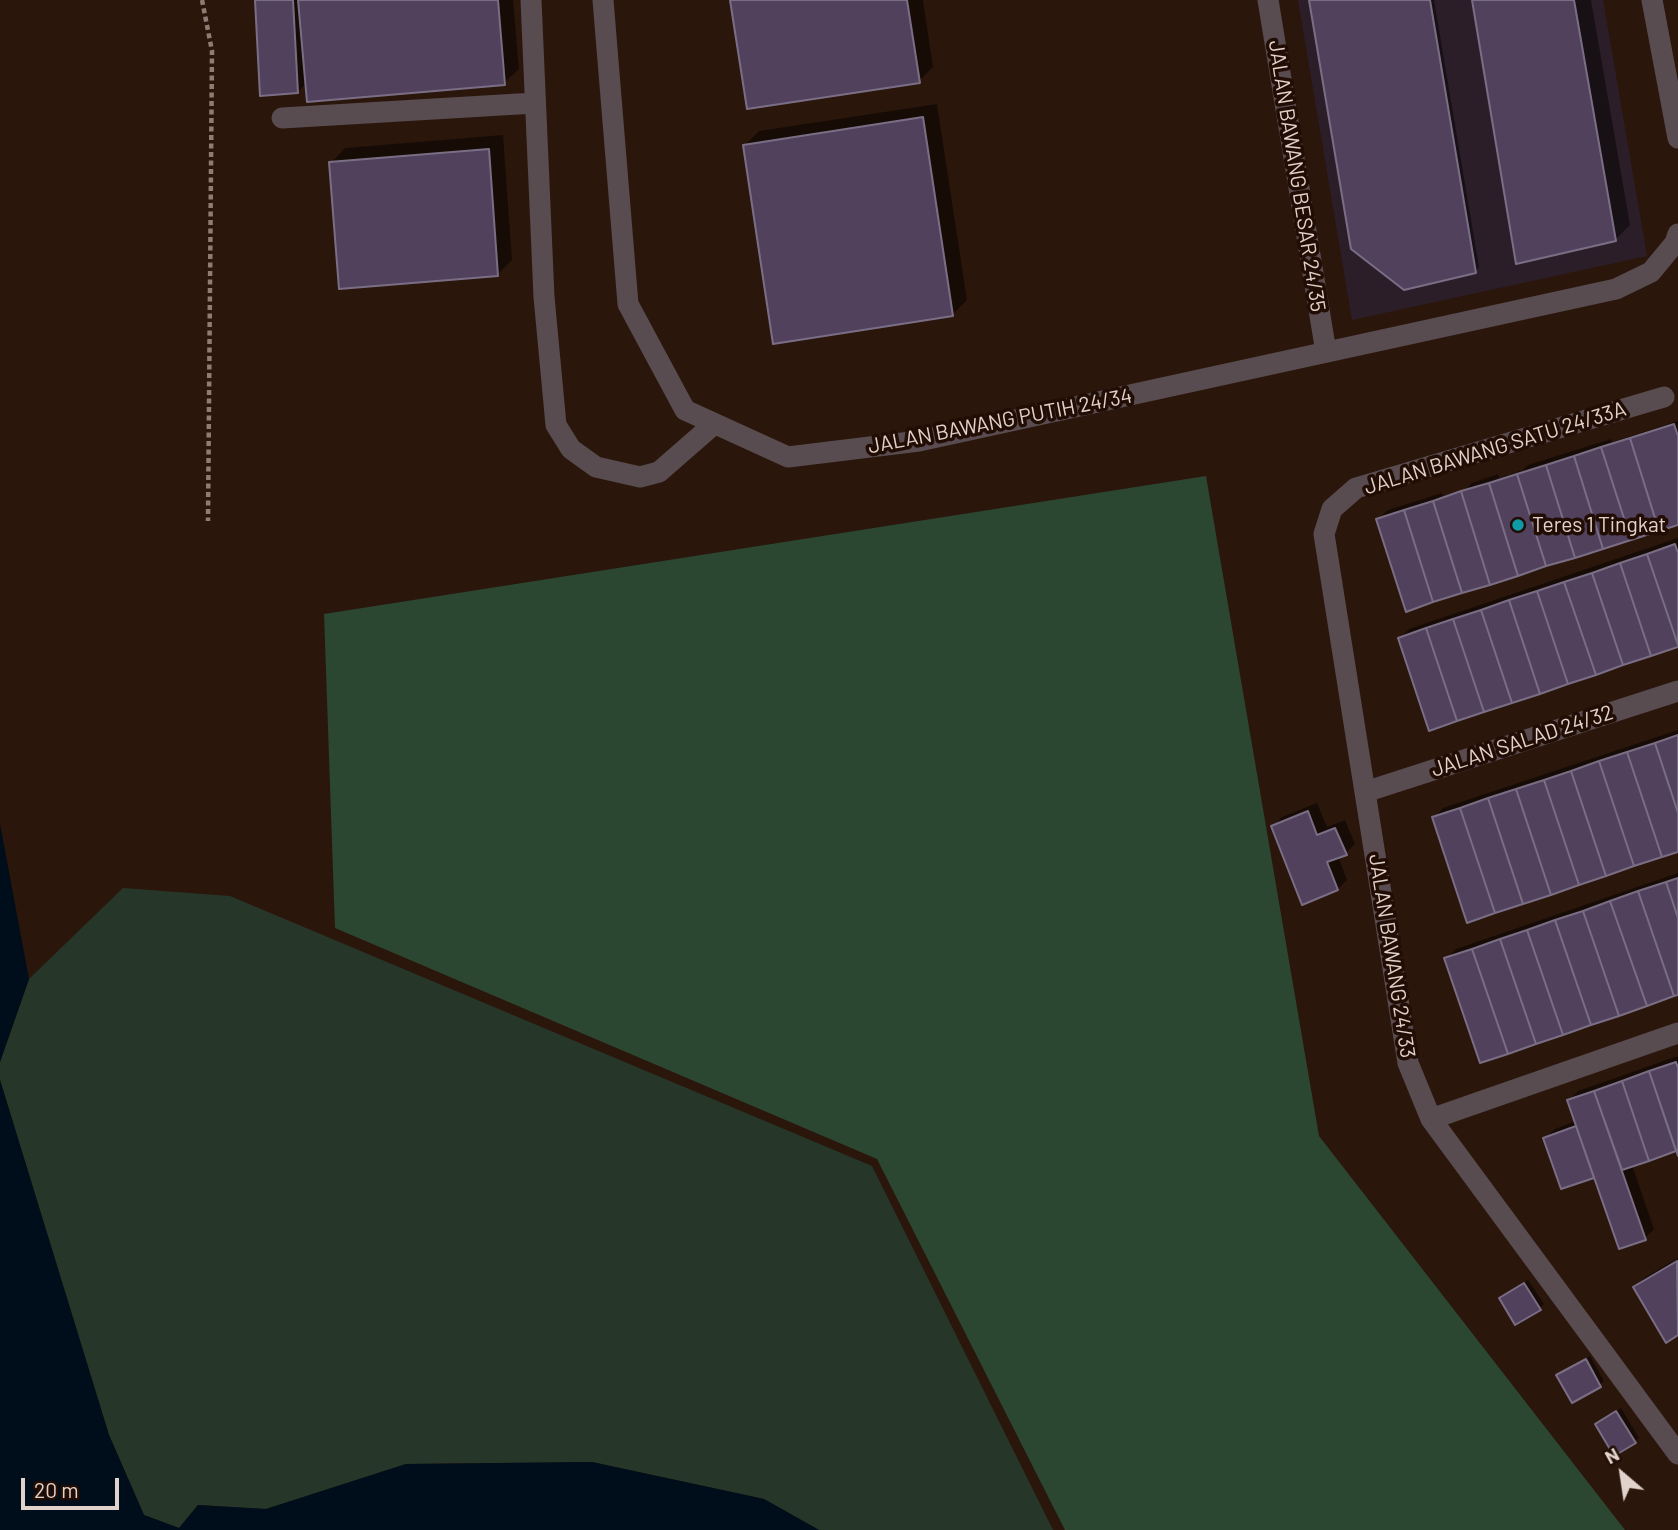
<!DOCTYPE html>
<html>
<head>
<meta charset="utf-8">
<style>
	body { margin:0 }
	#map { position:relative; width:1678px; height:1530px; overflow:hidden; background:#2b160c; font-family:Barlow,sans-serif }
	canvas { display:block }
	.north { position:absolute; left:1587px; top:1439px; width:70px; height:70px; -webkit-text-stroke:5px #210d04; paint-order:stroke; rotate:331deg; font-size:19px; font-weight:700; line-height:28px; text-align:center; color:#e1d2cb }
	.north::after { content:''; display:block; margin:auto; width:24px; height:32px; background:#e1d2cb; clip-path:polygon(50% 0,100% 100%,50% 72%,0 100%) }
	.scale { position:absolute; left:21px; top:1478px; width:98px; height:32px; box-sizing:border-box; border:4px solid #e1d2cb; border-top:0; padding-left:9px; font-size:21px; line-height:24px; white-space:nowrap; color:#e1d2cb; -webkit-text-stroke:5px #210d04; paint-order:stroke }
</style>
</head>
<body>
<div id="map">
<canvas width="1678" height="1530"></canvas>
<div class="north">N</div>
<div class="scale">20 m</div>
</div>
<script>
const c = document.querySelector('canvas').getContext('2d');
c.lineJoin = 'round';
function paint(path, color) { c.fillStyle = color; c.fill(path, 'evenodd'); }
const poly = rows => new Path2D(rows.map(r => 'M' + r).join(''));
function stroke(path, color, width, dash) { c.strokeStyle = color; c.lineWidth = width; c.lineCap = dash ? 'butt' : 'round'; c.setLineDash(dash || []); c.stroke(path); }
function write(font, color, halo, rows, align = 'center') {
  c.font = font + ' Barlow,sans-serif'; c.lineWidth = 7; c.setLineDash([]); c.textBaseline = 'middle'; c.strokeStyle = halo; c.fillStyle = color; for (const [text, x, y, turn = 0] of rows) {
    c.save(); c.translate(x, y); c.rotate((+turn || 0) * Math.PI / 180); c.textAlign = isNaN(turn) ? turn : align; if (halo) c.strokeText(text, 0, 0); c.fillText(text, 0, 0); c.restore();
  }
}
const commercial = poly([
	[1298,0,1603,0,1647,256,1352,320]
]);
const green = poly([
	[123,888,230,896,872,1166,1053,1530,819,1530,764,1499,592,1462,406,1464,266,1509,198,1505,179,1528,144,1515,109,1435,0,1080,0,1062,29,979]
]);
const forest = poly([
	[1206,476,1319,1136,1625,1530,1065,1530,877,1159,335,928,324,614]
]);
const water = poly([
	[0,824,29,979,0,1062],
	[0,1080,109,1435,144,1515,179,1528,198,1505,266,1509,406,1464,592,1462,764,1499,819,1530,0,1530]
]);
const shadow = poly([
	[256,0,513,0,519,69,504,83,307,82,298,92],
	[732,0,923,0,933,67,919,81],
	[1311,0,1434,0,1479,267,1475,272],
	[1474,0,1591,0,1630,225,1615,240],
	[937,104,967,300,952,315,745,145,759,131],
	[503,135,512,260,498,274,331,163,345,148],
	[1678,421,1678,523,1378,519,1388,510,1442,493,1443,496,1467,488,1472,483,1498,474,1499,478,1523,470,1528,465,1611,439,1612,442],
	[1678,538,1678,645,1400,638,1409,629],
	[1678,730,1678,850,1434,818,1443,808],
	[1317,803,1327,827,1345,820,1355,844,1346,853,1338,856,1347,880,1338,889,1273,827,1282,817],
	[1678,873,1678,993,1446,959,1456,949],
	[1678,1056,1678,1151,1677,1149,1632,1165,1654,1229,1645,1238,1595,1175,1562,1187,1545,1138,1555,1129,1576,1121,1569,1100,1578,1091],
	[1678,1258,1678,1333,1667,1340,1635,1287,1644,1278],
	[1528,1280,1544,1304,1539,1309,1501,1298],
	[1590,1356,1604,1381,1600,1385,1558,1376],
	[1621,1408,1639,1438,1634,1442,1597,1424]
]);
const building = poly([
	[255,0,293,0,298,93,260,96,255,0],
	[298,0,498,0,505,85,307,102,298,0],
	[730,0,907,0,920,83,747,109,730,0],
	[1309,0,1430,0,1476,273,1404,290,1351,249,1309,0],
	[1472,0,1574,0,1616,241,1516,264,1472,0],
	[923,117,953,316,773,344,743,145,923,117],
	[489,149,498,276,339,289,329,162,489,149],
	[1674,424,1678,436,1678,525,1659,531,1630,438,1674,424],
	[1630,438,1659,531,1631,540,1601,447,1630,438],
	[1601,447,1631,540,1603,549,1574,456,1601,447],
	[1574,456,1603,549,1575,558,1546,465,1574,456],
	[1546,465,1575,558,1546,566,1517,474,1546,465],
	[1517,474,1546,566,1518,576,1489,483,1517,474],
	[1489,483,1518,576,1490,585,1461,491,1489,483],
	[1461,491,1490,585,1462,593,1433,501,1461,491],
	[1433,501,1462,593,1433,602,1404,510,1433,501],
	[1404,510,1433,602,1406,612,1376,519,1404,510],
	[1675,544,1678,553,1678,645,1647,554,1675,544],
	[1647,554,1678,645,1678,647,1651,656,1620,563,1647,554],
	[1620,563,1651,656,1623,665,1592,573,1620,563],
	[1592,573,1623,665,1596,675,1564,582,1592,573],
	[1564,582,1596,675,1568,684,1537,591,1564,582],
	[1537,591,1568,684,1540,694,1509,600,1537,591],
	[1509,600,1540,694,1512,703,1481,610,1509,600],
	[1481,610,1512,703,1484,712,1453,619,1481,610],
	[1453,619,1484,712,1457,721,1426,628,1453,619],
	[1426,628,1457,721,1429,731,1398,638,1426,628],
	[1678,735,1678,813,1655,743,1678,735],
	[1655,743,1678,813,1678,852,1662,857,1627,752,1655,743],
	[1627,752,1662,857,1634,866,1599,761,1627,752],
	[1599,761,1634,866,1606,876,1571,771,1599,761],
	[1571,771,1606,876,1579,885,1544,780,1571,771],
	[1544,780,1579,885,1551,895,1516,789,1544,780],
	[1516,789,1551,895,1523,904,1488,798,1516,789],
	[1488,798,1523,904,1495,913,1460,808,1488,798],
	[1460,808,1495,913,1467,923,1432,817,1460,808],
	[1308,811,1317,835,1335,828,1347,855,1327,862,1338,890,1302,905,1271,826,1308,811],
	[1678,878,1678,918,1666,882,1678,878],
	[1666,882,1678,918,1678,995,1674,996,1638,891,1666,882],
	[1638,891,1674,996,1647,1006,1610,901,1638,891],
	[1610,901,1647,1006,1619,1016,1583,911,1610,901],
	[1583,911,1619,1016,1591,1025,1555,920,1583,911],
	[1555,920,1591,1025,1563,1035,1527,930,1555,920],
	[1527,930,1563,1035,1536,1044,1500,939,1527,930],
	[1500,939,1536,1044,1508,1054,1472,949,1500,939],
	[1472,949,1508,1054,1480,1063,1444,958,1472,949],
	[1676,1062,1678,1068,1678,1156,1649,1071,1676,1062],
	[1649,1071,1676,1151,1649,1161,1622,1081,1649,1071],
	[1622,1081,1649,1161,1622,1170,1594,1091,1622,1081],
	[1594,1091,1646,1240,1619,1249,1567,1100,1594,1091],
	[1576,1126,1594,1178,1561,1189,1543,1138,1576,1126],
	[1677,1261,1678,1335,1666,1343,1633,1287,1677,1261],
	[1524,1283,1541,1310,1515,1325,1499,1298,1524,1283],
	[1586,1359,1601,1387,1572,1403,1556,1375,1586,1359],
	[1616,1411,1636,1443,1614,1456,1595,1424,1616,1411]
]);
const path = poly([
	[202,0,212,51,208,521]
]);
const minor = poly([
	[531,0,544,297,556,425,571,449,596,467,640,477,659,472,714,424],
	[603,0,628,304,685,410,788,457,919,441,1616,289,1651,272,1675,243,1678,234],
	[1268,0,1326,352],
	[1652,0,1678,138],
	[282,118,535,103],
	[1664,397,1356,488,1332,509,1324,534,1408,1063,1431,1119,1678,1454],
	[1365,792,1678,691],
	[1431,1119,1678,1033]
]);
const markers = [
	[1518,525,7,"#0f9aa8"]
];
const streetNames = [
	["JALAN BAWANG BESAR 24/35",1297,176,81],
	["JALAN BAWANG PUTIH 24/34",1000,421,-11],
	["JALAN BAWANG SATU 24/33A",1495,448,-17],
	["JALAN SALAD 24/32",1522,741,-18],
	["JALAN BAWANG 24/33",1392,956,81]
];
const poiNames = [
	["Teres 1 Tingkat",1532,525]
];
paint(commercial, '#2c1e29');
paint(green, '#263729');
paint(forest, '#2b4731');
paint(water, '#000d1a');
paint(shadow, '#0007');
paint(building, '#51415d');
stroke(building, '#7a6e85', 2);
stroke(path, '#8f7d75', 4.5, [5, 3.5]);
stroke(minor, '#584c50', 21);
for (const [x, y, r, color] of markers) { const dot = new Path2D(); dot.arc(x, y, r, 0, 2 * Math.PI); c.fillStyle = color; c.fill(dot); stroke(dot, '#210d04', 2.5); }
write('21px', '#e1d2cb', '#210d04', streetNames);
write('21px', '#e1d2cb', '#210d04', poiNames, 'left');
</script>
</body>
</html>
